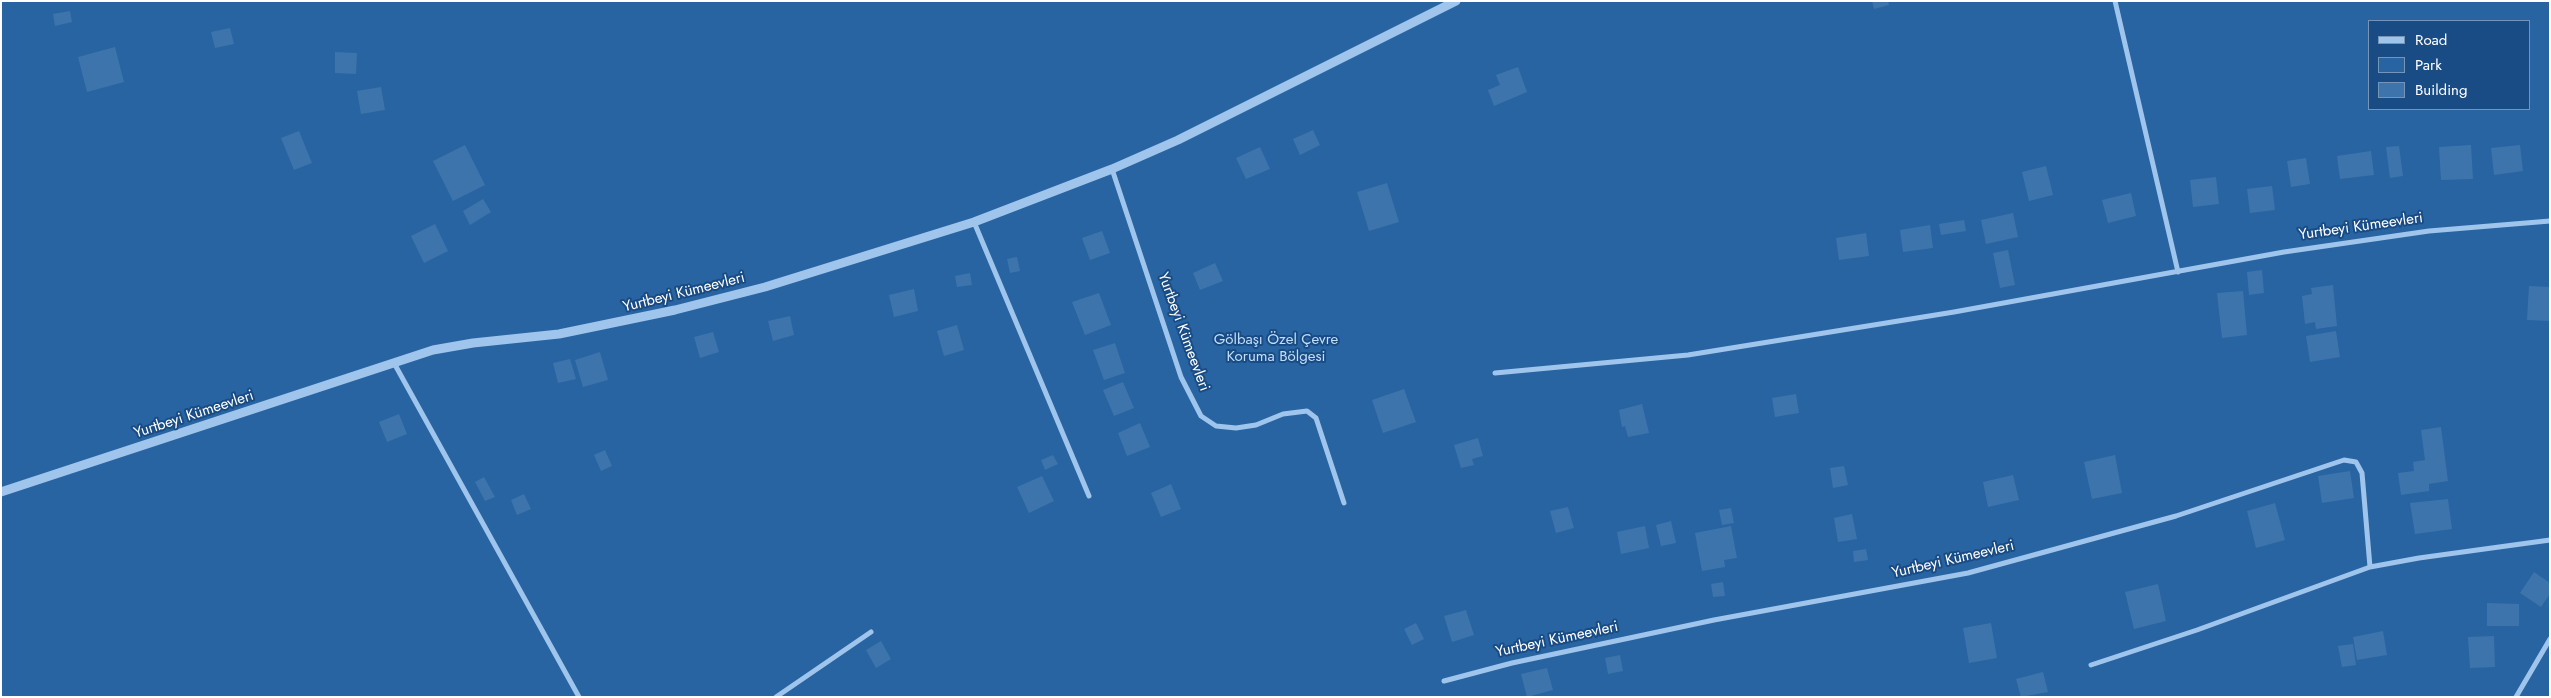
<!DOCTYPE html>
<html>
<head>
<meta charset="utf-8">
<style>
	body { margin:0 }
	#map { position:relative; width:2551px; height:698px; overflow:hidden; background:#194c85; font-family:Jost,sans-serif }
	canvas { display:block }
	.frame { position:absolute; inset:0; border:2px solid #fff; pointer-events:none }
	.legend { position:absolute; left:2368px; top:20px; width:162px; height:90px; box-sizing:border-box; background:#194c85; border:1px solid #7594b6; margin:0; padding:6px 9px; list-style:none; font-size:15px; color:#fff }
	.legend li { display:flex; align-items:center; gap:10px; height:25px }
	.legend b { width:25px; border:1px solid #7594b6 }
</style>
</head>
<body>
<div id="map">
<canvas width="2551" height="698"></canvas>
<div class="frame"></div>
<ul class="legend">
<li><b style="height:6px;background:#9fc5ec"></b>Road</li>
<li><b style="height:14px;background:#2864a2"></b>Park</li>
<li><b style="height:14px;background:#3d74ac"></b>Building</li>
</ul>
</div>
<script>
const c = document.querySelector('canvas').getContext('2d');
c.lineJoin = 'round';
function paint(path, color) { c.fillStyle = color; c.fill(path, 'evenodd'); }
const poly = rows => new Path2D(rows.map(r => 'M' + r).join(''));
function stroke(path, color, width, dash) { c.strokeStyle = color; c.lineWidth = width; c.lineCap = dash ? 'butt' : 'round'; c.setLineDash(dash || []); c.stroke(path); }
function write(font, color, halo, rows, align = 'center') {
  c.font = font + ' Jost,sans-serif'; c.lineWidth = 4; c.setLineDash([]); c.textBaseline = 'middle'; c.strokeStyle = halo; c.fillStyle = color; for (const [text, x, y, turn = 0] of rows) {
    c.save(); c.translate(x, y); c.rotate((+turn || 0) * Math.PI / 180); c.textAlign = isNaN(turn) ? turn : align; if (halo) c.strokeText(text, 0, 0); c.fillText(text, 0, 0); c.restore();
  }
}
const green = poly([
	[1,1,2550,1,2550,697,1,697],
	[2370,21,2530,21,2530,109,2370,109]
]);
const building = poly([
	[1872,1,1888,1,1889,5,1874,9],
	[70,11,72,22,55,26,53,14],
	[230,28,234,44,215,48,211,32],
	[115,47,124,82,87,92,78,57],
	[335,52,357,53,356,74,335,73],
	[1518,67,1527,92,1494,106,1488,90,1500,85,1496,75],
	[381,87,385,110,361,114,357,91],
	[1313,130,1320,145,1300,155,1293,139],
	[299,131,312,163,294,170,281,138],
	[465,145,485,185,453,201,433,161],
	[2471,145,2473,179,2441,180,2439,147],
	[2520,145,2523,171,2494,175,2491,148],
	[2399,146,2403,176,2390,178,2386,147],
	[1260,147,1270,169,1246,179,1236,158],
	[2371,151,2374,175,2340,179,2337,156],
	[2306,158,2310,184,2291,187,2287,161],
	[2046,166,2053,195,2029,201,2022,172],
	[2216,177,2219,204,2193,207,2190,180],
	[1387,183,1399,222,1369,231,1357,192],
	[2272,186,2275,210,2250,213,2247,189],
	[2131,193,2136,216,2108,223,2102,200],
	[483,199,491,212,470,225,463,211],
	[2013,213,2018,237,1986,244,1981,220],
	[1964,220,1966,231,1941,235,1939,224],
	[435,224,448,251,424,263,411,236],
	[1930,225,1933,248,1903,252,1900,230],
	[1102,231,1110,253,1090,260,1082,238],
	[1866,233,1869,256,1839,260,1836,238],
	[2008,250,2015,285,2000,288,1993,253],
	[1017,257,1020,271,1010,273,1007,259],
	[1215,263,1223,281,1200,290,1193,273],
	[2262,270,2264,293,2249,295,2247,272],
	[970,273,972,285,957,287,955,276],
	[2333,285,2337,326,2316,329,2315,322,2305,324,2302,296,2312,294,2311,288],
	[2529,286,2550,287,2550,321,2527,320],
	[914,289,918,311,894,317,889,295],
	[2243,291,2247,335,2222,338,2217,293],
	[1099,293,1111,325,1085,335,1072,302],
	[790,316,794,335,773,341,768,321],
	[957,325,964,350,944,356,937,331],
	[2336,331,2340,357,2310,362,2306,336],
	[713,332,719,352,700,358,694,337],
	[1115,343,1125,373,1104,380,1093,350],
	[600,352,608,380,583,387,575,360],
	[570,359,576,379,558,383,553,363],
	[1123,382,1134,408,1114,416,1103,390],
	[1404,389,1416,422,1383,433,1372,400],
	[1796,394,1799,413,1775,417,1772,398],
	[1642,404,1649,433,1628,437,1625,426,1622,427,1619,410],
	[399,414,407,434,387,442,379,422],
	[1140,423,1150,447,1127,456,1118,433],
	[2441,427,2448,481,2429,484,2429,491,2401,495,2398,473,2414,471,2413,462,2425,460,2421,430],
	[1478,438,1483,456,1472,459,1474,465,1461,468,1454,445],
	[605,450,612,466,601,471,594,455],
	[1053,455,1058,464,1045,470,1041,460],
	[2115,455,2122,493,2092,499,2084,462],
	[1844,466,1848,485,1833,488,1830,468],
	[2350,471,2354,498,2322,503,2318,476],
	[2013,475,2019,500,1988,507,1983,482],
	[1042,476,1054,501,1029,513,1017,487],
	[484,477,495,497,485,501,475,482],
	[1171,484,1181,509,1161,517,1151,493],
	[524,494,531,509,517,515,511,500],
	[2448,499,2452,529,2415,534,2410,503],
	[2275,503,2285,540,2256,548,2247,511],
	[1568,507,1574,528,1556,533,1550,511],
	[1731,508,1734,523,1722,525,1719,510],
	[1852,514,1857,539,1838,542,1834,518],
	[1671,521,1676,543,1661,546,1656,525],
	[1645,526,1649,548,1621,554,1617,532],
	[1731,526,1737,558,1724,560,1725,567,1702,571,1695,533],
	[1866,549,1868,560,1854,562,1853,551],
	[2534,572,2550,583,2550,594,2541,607,2520,593],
	[1723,582,1725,596,1713,597,1711,584],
	[2158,584,2166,621,2134,629,2125,592],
	[2487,603,2519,604,2519,626,2487,626],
	[1466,610,1474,635,1452,642,1444,616],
	[1416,623,1424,639,1412,645,1404,629],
	[1991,623,1997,658,1969,663,1963,628],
	[2383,631,2387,655,2357,660,2353,637],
	[2494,636,2495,667,2470,668,2468,637],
	[881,641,891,659,876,668,866,650],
	[2353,644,2356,665,2342,667,2338,646],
	[1620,655,1623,671,1608,674,1605,658],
	[1547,668,1553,690,1527,697,1521,674],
	[2043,672,2048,692,2021,697,2016,679]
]);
const minor = poly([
	[2115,1,2178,272],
	[1112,169,1181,377,1201,416,1216,426,1236,428,1256,425,1283,414,1307,411,1316,418,1344,503],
	[974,222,1089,496],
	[394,363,579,697],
	[1495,373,1688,355,1954,312,2284,252,2429,231,2550,221],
	[2091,665,2197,630,2370,567,2419,558,2550,540],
	[1444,681,1512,663,1714,620,1968,573,2176,516,2344,460,2356,462,2362,473,2370,567],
	[776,697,871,632],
	[2516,697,2550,639]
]);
const tertiary = poly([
	[1,492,433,350,473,343,559,334,675,310,765,287,974,222,1112,169,1178,140,1456,1]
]);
const streetNames = [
	["Yurtbeyi Kümeevleri",2361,227,-8],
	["Yurtbeyi Kümeevleri",684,293,-14],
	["Yurtbeyi Kümeevleri",1183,332,70],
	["Yurtbeyi Kümeevleri",194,415,-18],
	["Yurtbeyi Kümeevleri",1953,560,-13],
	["Yurtbeyi Kümeevleri",1557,640,-12]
];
const parkNames = [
	["Gölbaşı Özel Çevre",1276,340],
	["Koruma Bölgesi",1276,357]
];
paint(green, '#2864a2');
paint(building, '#3d74ac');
stroke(minor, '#9fc5ec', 5);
stroke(tertiary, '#9fc5ec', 9);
write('15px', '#fff', '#194c85', streetNames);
write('15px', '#c4def9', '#194c85', parkNames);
</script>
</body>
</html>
